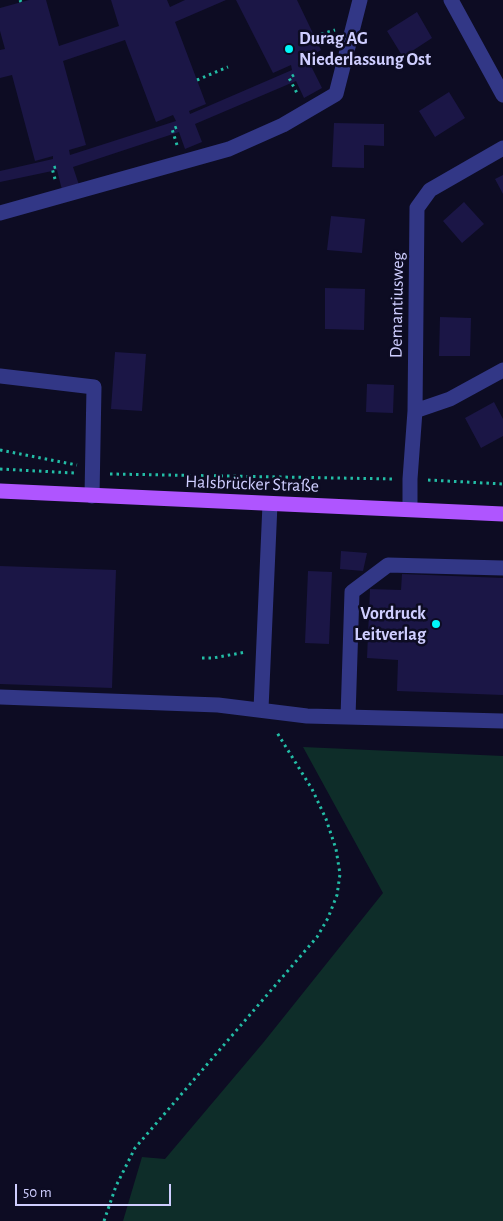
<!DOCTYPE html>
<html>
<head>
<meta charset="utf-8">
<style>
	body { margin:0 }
	#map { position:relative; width:503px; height:1221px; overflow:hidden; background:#0d0c23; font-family:"Alegreya Sans",sans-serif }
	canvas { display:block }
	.scale { position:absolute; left:15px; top:1184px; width:156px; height:22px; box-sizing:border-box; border:2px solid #cfceff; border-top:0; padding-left:6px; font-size:15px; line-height:18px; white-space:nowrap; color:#cfceff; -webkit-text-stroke:4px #0d0c23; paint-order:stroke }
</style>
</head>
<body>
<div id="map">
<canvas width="503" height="1221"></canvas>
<div class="scale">50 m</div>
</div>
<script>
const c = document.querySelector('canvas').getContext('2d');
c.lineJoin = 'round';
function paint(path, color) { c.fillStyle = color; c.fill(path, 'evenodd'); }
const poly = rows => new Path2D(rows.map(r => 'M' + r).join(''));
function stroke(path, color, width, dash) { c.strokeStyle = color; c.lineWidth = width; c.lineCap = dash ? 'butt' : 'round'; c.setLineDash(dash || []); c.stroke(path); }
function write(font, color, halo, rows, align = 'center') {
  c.font = font + ' "Alegreya Sans",sans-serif'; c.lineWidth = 5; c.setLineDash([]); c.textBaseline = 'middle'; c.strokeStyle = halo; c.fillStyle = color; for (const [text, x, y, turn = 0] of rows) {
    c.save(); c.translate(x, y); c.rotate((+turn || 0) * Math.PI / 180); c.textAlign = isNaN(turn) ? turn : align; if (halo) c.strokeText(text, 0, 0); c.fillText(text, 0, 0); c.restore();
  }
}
const green = poly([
	[303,747,503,756,503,1221,123,1221,142,1157,165,1159,263,1043,383,893]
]);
const building = poly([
	[29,0,46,0,59,46,119,26,111,0,167,0,170,7,185,0,226,0,175,22,206,104,189,111,190,114,292,70,291,65,273,73,236,0,297,0,321,50,307,58,322,88,304,98,296,81,195,124,202,142,185,149,179,132,73,167,79,185,62,190,57,170,0,182,0,171,53,159,53,156,35,161,12,75,0,78,0,50,5,49,0,31,0,8],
	[125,40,156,122,173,115,176,121,70,155,69,150,86,145,63,61],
	[417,12,432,38,403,57,387,31],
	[449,92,465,118,435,137,419,111],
	[334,123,384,124,384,146,364,145,364,168,332,167],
	[503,175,503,194,495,179],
	[464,202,484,224,462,243,443,221],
	[331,216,365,219,362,253,327,250],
	[325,288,365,289,364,330,325,329],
	[440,317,471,318,470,356,439,356],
	[115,352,146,354,142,411,111,409],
	[367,384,394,385,393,413,366,412],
	[494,402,503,419,503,436,481,448,465,418],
	[341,551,367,553,363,571,340,569],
	[0,566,116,570,112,688,0,684],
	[308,571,332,572,329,644,305,643],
	[402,574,503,578,503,695,397,691,398,660,367,658,370,589,401,590]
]);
const path = poly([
	[20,0,21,2],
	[315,36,335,30],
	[294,75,289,78,298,95],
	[197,80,228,67],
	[177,145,172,129,177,127],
	[55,179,52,168,56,167],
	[0,450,77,465],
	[0,469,74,473],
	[110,474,394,479],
	[428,480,503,484],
	[202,658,213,658,246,652],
	[104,1221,116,1186,135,1148,317,937,328,918,337,895,340,874,336,849,326,819,312,789,276,731]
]);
const minor = poly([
	[451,0,503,95],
	[0,213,229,149,283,125,336,94,360,0],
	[0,376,94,387,92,496],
	[415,411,450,399,503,370],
	[410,509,410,479,415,411,417,208,430,190,503,148],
	[0,697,218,705,307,716,503,721],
	[261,709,270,504],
	[348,717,352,592,388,565,503,568]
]);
const major = poly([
	[0,491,503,514]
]);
const markers = [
	[289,49,5,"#00f7f9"],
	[436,624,5,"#00f7f9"]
];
const poiNames = [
	["Durag AG",299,39],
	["Niederlassung Ost",299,60],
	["Vordruck",426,614,"right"],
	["Leitverlag",426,635,"right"]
];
const streetNames = [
	["Demantiusweg",397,305,-89],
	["Halsbrücker Straße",252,484,2]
];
paint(green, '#0e2d29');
paint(building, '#1b1646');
stroke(path, '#23bda6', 3, [2.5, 4]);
stroke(minor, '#323786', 15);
stroke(major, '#af55ff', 15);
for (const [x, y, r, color] of markers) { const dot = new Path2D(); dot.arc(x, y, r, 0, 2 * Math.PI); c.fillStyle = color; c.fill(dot); stroke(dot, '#0d0c23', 2); }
write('bold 18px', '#cfceff', '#0d0c23', poiNames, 'left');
write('18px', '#cfceff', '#0d0c23', streetNames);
</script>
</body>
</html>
